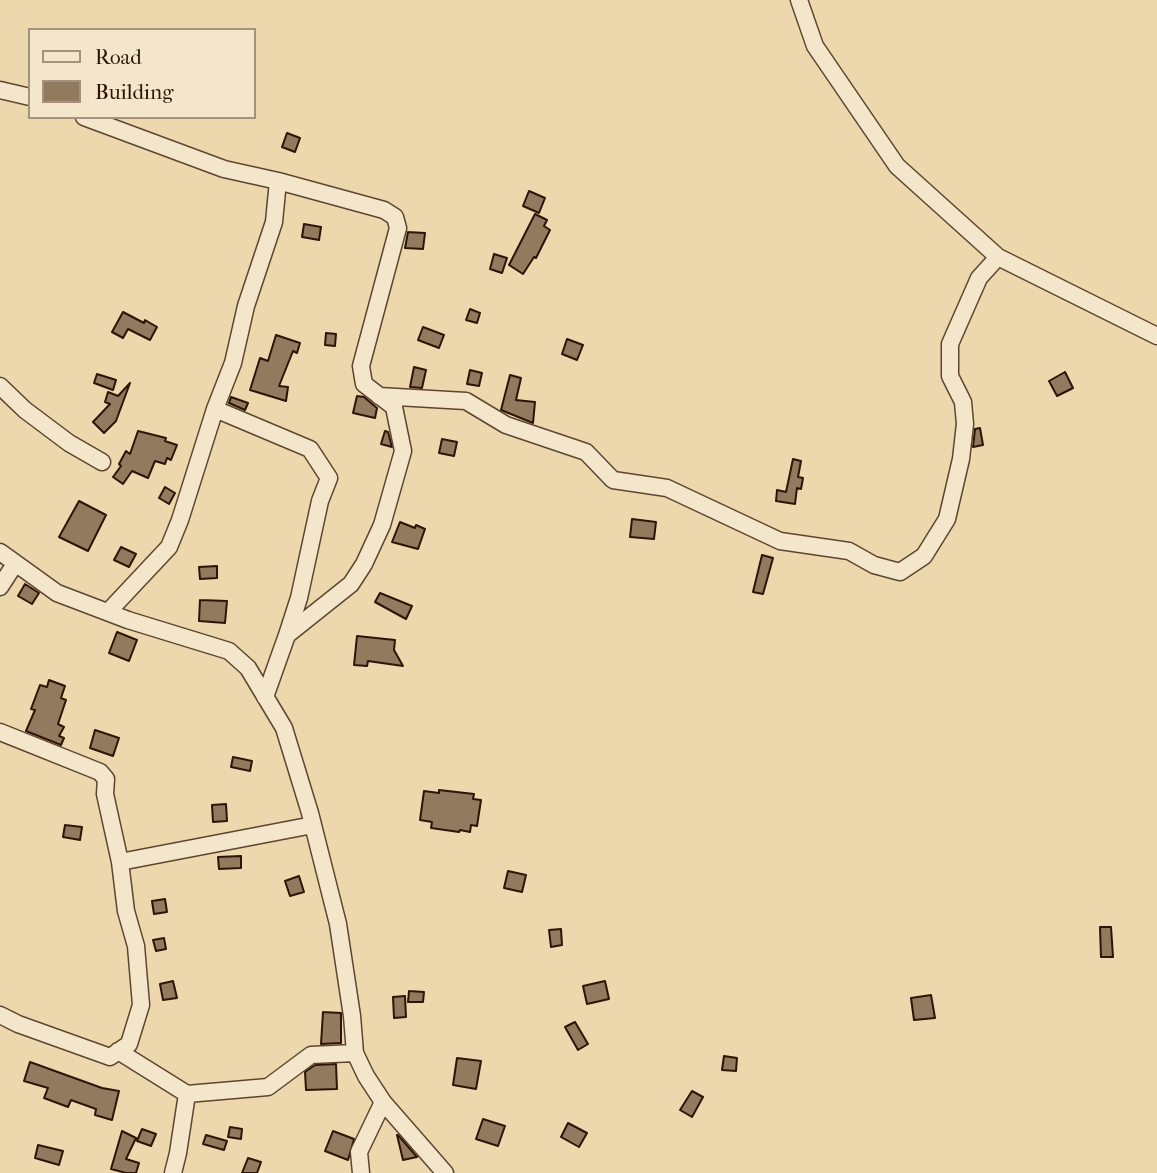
<!DOCTYPE html>
<html>
<head>
<meta charset="utf-8">
<style>
	body { margin:0 }
	#map { position:relative; width:1157px; height:1173px; overflow:hidden; background:#edd8ad; font-family:"IM FELL French Canon",serif }
	canvas { display:block }
	.legend { position:absolute; left:28px; top:28px; width:228px; height:91px; box-sizing:border-box; background:#f3e6ca; border:2px solid #a4927c; margin:0; padding:9px 12px; list-style:none; font-size:21px; color:#2e1408 }
	.legend li { display:flex; align-items:center; gap:14px; height:35px }
	.legend b { width:35px; border:2px solid #a4927c }
</style>
</head>
<body>
<div id="map">
<canvas width="1157" height="1173"></canvas>
<ul class="legend">
<li><b style="height:9px;background:#f3e6ca"></b>Road</li>
<li><b style="height:19px;background:#917a5e"></b>Building</li>
</ul>
</div>
<script>
const c = document.querySelector('canvas').getContext('2d');
c.lineJoin = 'round';
function paint(path, color) { c.fillStyle = color; c.fill(path, 'evenodd'); }
const poly = rows => new Path2D(rows.map(r => 'M' + r).join(''));
function stroke(path, color, width, dash) { c.strokeStyle = color; c.lineWidth = width; c.lineCap = dash ? 'butt' : 'round'; c.setLineDash(dash || []); c.stroke(path); }
const building = poly([
	[287,133,300,138,295,152,282,147,287,133],
	[529,191,545,198,539,213,523,206,529,191],
	[535,214,547,220,544,226,550,230,536,258,534,257,523,274,509,265,535,214],
	[304,224,321,227,319,240,302,237,304,224],
	[408,232,425,233,423,249,405,248,408,232],
	[494,254,507,258,502,273,490,269,494,254],
	[470,309,480,313,477,323,466,320,470,309],
	[123,312,144,323,145,320,157,327,150,340,128,329,123,338,112,332,123,312],
	[423,327,444,335,439,348,418,340,423,327],
	[326,333,336,334,335,346,325,345,326,333],
	[276,335,300,343,297,353,293,351,279,386,288,387,286,401,250,390,260,358,268,361,276,335],
	[567,339,583,345,577,360,562,354,567,339],
	[414,367,426,370,422,388,410,387,414,367],
	[470,370,482,373,479,386,467,384,470,370],
	[1065,372,1073,388,1057,396,1049,381,1065,372],
	[97,374,116,380,113,390,94,383,97,374],
	[510,375,521,378,516,400,535,402,533,423,501,410,510,375],
	[130,383,116,421,104,433,93,422,110,404,105,402,108,392,118,396,130,383],
	[357,396,364,397,377,408,375,418,353,413,357,396],
	[231,397,248,403,245,410,229,403,231,397],
	[980,428,983,445,973,447,975,429,980,428],
	[138,431,166,438,165,441,177,445,171,460,167,458,165,464,155,461,148,478,132,471,123,484,113,477,121,466,119,464,126,451,130,454,138,431],
	[385,431,388,432,392,447,381,444,385,431],
	[442,439,457,442,454,456,439,453,442,439],
	[793,459,801,461,798,477,803,478,801,489,797,488,795,504,776,501,777,490,786,492,793,459],
	[165,487,175,493,169,504,159,498,165,487],
	[79,501,106,515,88,551,59,537,79,501],
	[632,519,656,522,654,539,630,537,632,519],
	[400,522,415,528,416,525,425,529,418,549,392,542,400,522],
	[121,547,136,554,129,567,114,560,121,547],
	[762,555,773,558,763,594,753,592,762,555],
	[217,566,217,578,200,579,199,567,217,566],
	[25,584,39,593,32,604,18,596,25,584],
	[380,593,412,606,406,619,375,602,380,593],
	[200,600,227,601,225,623,199,621,200,600],
	[117,632,137,640,129,661,109,653,117,632],
	[357,636,395,640,394,650,403,666,368,661,367,666,354,665,357,636],
	[49,680,65,686,61,698,66,700,58,724,64,727,59,736,64,738,61,745,26,731,35,710,31,709,40,685,47,687,49,680],
	[95,730,119,738,113,756,90,748,95,730],
	[233,757,252,761,250,771,231,767,233,757],
	[439,790,474,794,473,799,481,800,477,826,471,825,470,832,460,830,459,832,431,828,432,822,420,820,424,791,439,793,439,790],
	[226,804,227,821,213,822,212,805,226,804],
	[65,825,82,827,80,840,63,837,65,825],
	[241,856,241,868,219,869,218,857,241,856],
	[508,871,526,875,522,892,504,888,508,871],
	[299,876,304,892,290,896,285,881,299,876],
	[165,899,167,912,154,914,152,901,165,899],
	[1100,927,1111,927,1113,957,1101,957,1100,927],
	[561,929,562,945,551,947,549,930,561,929],
	[164,938,166,949,156,951,153,940,164,938],
	[173,981,177,998,163,1000,160,984,173,981],
	[605,981,609,999,587,1004,583,986,605,981],
	[409,991,424,992,423,1002,408,1002,409,991],
	[931,995,935,1018,914,1020,911,998,931,995],
	[405,996,406,1017,394,1018,393,997,405,996],
	[323,1012,341,1013,341,1043,321,1044,323,1012],
	[575,1022,588,1044,578,1050,565,1027,575,1022],
	[724,1056,737,1058,736,1071,722,1070,724,1056],
	[457,1058,481,1061,476,1089,453,1085,457,1058],
	[30,1062,102,1088,119,1091,112,1120,95,1115,96,1109,71,1100,68,1107,44,1098,48,1088,24,1081,30,1062],
	[336,1064,337,1089,306,1090,305,1072,315,1065,336,1064],
	[692,1091,703,1097,692,1117,680,1110,692,1091],
	[483,1119,505,1126,498,1146,476,1139,483,1119],
	[568,1123,587,1133,579,1147,561,1137,568,1123],
	[230,1127,242,1129,241,1139,228,1137,230,1127],
	[142,1129,156,1134,151,1146,137,1141,142,1129],
	[122,1131,136,1138,126,1159,139,1163,136,1173,126,1173,111,1169,122,1131],
	[333,1131,354,1139,348,1160,325,1151,333,1131],
	[206,1135,227,1141,224,1150,203,1144,206,1135],
	[397,1135,398,1135,417,1157,403,1160,397,1135],
	[38,1145,63,1151,59,1165,35,1158,38,1145],
	[248,1158,261,1162,257,1173,242,1173,248,1158]
]);
const street = poly([
	[799,0,815,46,897,166,998,257,1157,336],
	[0,90,30,97],
	[84,117,224,169,278,181,384,210,395,217,398,228,361,366,364,384,394,407,403,451,382,525,364,564,351,584,287,635,265,697],
	[0,386,25,410,69,443,102,462],
	[379,396,466,401,506,425,586,452,613,480,667,488,780,541,849,551,874,565,900,572,924,556,947,519,961,459,965,424,963,402,950,376,950,344,979,278,998,257],
	[215,409,310,449,329,478,320,501,299,598,287,635],
	[0,552,57,593,128,620,229,651,248,668,284,728,310,813,338,924,352,1016,355,1053,366,1076,383,1102,445,1173],
	[0,587,15,564],
	[108,612,169,547,180,520,215,409,233,363,246,306,274,222,278,181],
	[0,732,100,772,106,779,105,794,120,862,126,911,136,946,141,1005,129,1044,110,1057,18,1024,0,1015],
	[120,862,313,825],
	[118,1051,187,1094,268,1087,311,1055,355,1053],
	[173,1173,178,1153,187,1094],
	[361,1173,359,1152,383,1102]
]);
paint(building, '#917a5e');
stroke(building, '#2e1408', 2);
stroke(street, '#5e4531', 19);
stroke(street, '#f3e6ca', 16);
</script>
</body>
</html>
